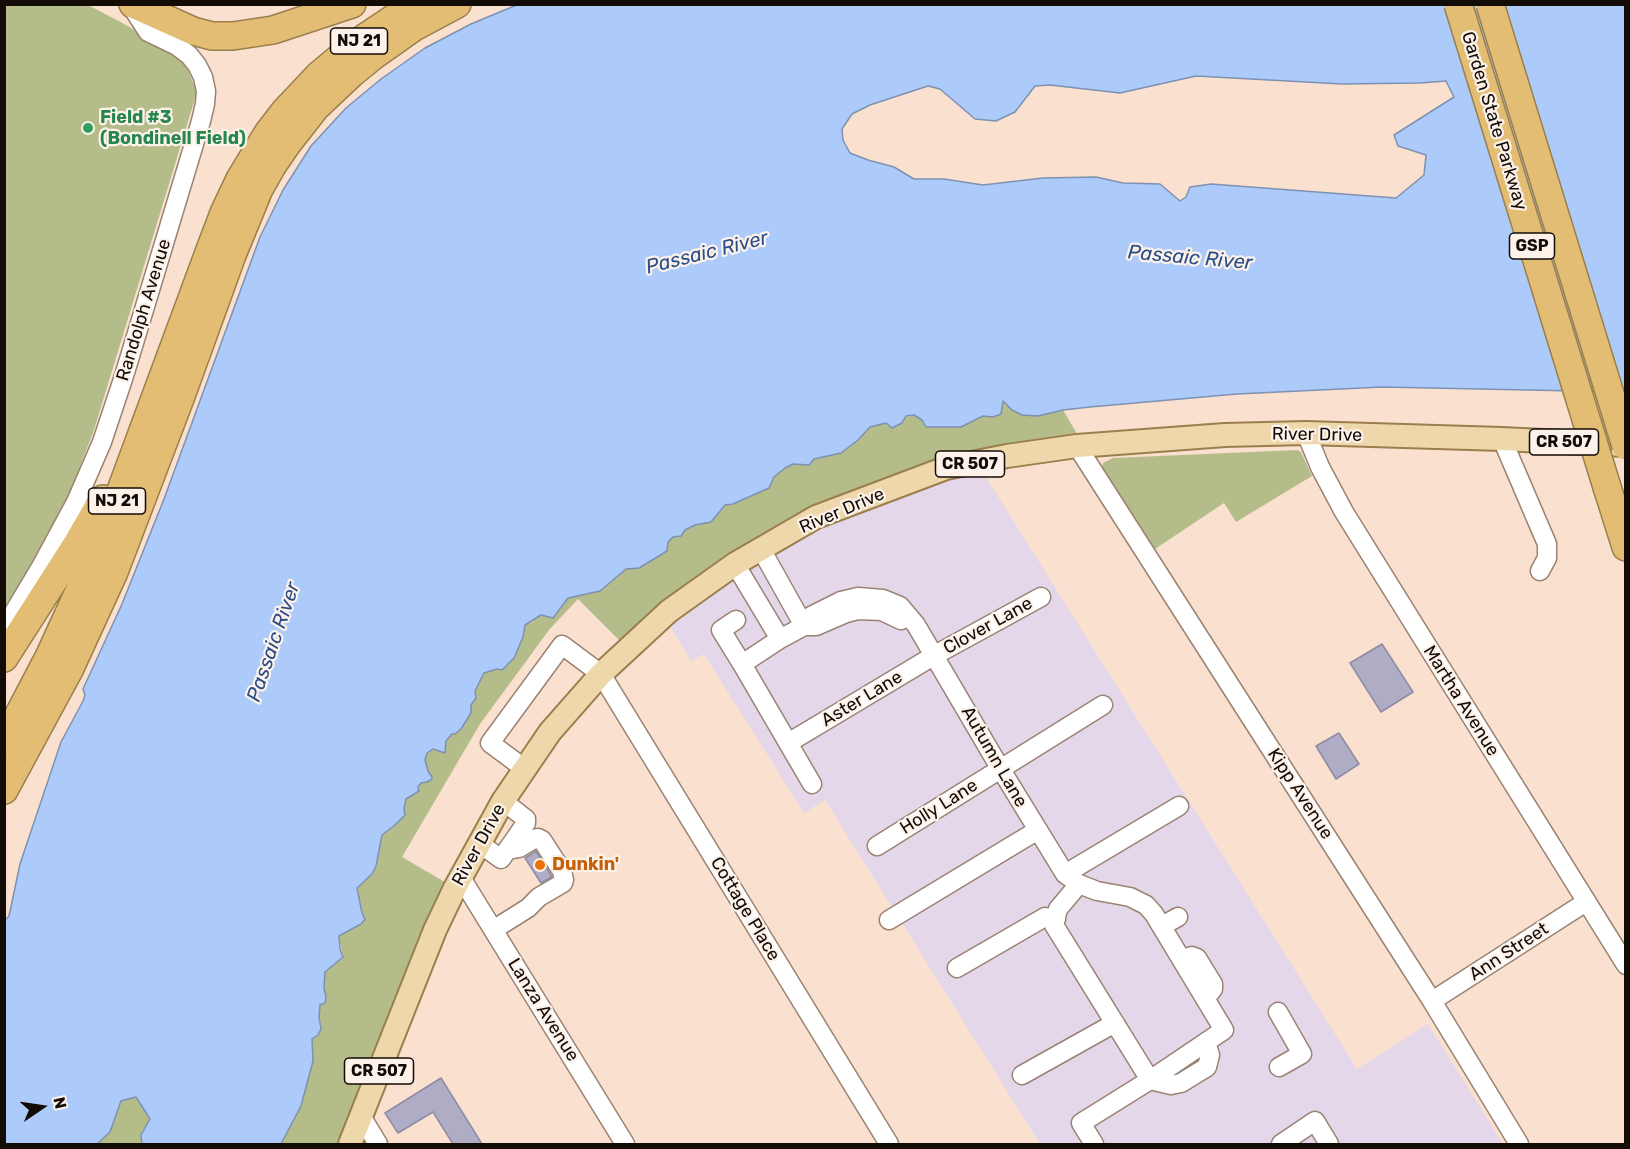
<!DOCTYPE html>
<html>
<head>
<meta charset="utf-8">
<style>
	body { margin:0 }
	#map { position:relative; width:1630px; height:1149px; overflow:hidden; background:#fae1cf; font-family:Rubik,sans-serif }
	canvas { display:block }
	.frame { position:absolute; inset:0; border:6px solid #130b06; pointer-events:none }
	.north { position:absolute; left:12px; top:1077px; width:60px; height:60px; -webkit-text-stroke:4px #fcf2ea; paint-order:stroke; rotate:77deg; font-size:16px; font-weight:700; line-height:24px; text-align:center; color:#130b06 }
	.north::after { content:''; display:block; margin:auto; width:21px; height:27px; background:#130b06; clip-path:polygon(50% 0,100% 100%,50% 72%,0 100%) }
</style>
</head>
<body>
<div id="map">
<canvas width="1630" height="1149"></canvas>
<div class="frame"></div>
<div class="north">N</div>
</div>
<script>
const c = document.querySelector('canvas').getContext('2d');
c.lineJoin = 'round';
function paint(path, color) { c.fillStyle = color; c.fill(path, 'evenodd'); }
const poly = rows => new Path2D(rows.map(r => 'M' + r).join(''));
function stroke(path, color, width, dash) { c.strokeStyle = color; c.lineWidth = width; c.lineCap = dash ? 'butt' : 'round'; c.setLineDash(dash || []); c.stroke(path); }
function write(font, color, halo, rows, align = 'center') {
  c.font = font + ' Rubik,sans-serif'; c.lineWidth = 4.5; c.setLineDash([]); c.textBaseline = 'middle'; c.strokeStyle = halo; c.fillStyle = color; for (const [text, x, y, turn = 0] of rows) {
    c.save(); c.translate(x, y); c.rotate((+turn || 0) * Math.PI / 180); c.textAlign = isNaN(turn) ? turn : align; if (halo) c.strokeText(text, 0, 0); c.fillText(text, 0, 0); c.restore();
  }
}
const industrial = poly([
	[977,463,1357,1069,1428,1024,1503,1144,1040,1144,825,800,804,813,704,654,691,661,666,620,765,550]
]);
const green = poly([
	[4,5,88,5,126,25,184,61,197,92,94,430,56,529,5,608],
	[1003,401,1038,416,1063,410,1084,446,946,468,816,517,628,649,578,599,549,630,480,724,402,857,455,888,350,1144,280,1144,313,1061,312,1039,318,1035,321,1029,319,1017,320,1005,326,997,324,988,325,972,343,957,339,937,361,924,365,919,362,913,357,888,376,866,382,835,395,825,404,809,405,799,417,793,421,783,432,777,428,771,425,760,427,753,433,749,445,753,446,741,476,698,475,691,484,673,506,667,514,658,523,637,525,625,532,622,541,615,553,618,568,598,599,591,626,569,639,568,673,537,695,525,711,522,725,505,733,504,785,468,793,464,809,465,814,459,841,453,858,440,870,427,914,415,922,420,973,422,983,416,993,417],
	[1297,450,1301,452,1312,476,1236,522,1224,503,1152,551,1102,471,1102,467,1103,463,1113,458],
	[136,1097,150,1119,141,1135,142,1144,97,1144,110,1132,121,1101]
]);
const water = poly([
	[519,4,1625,5,1625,392,1382,387,1237,394,1090,407,1063,410,1038,416,1022,415,1012,410,1003,401,1001,414,993,417,983,416,961,427,926,427,922,420,914,415,906,416,902,423,892,428,886,423,870,427,858,440,841,453,814,459,809,465,793,464,785,468,774,477,769,488,733,504,725,505,711,522,695,525,685,530,681,536,673,537,668,542,667,551,639,568,626,569,600,591,568,598,553,618,541,615,525,625,523,637,514,658,502,670,497,669,484,673,475,691,476,698,471,705,471,713,461,729,455,734,452,734,446,741,445,753,433,749,427,753,425,760,428,771,432,777,432,779,427,782,421,783,418,787,419,791,406,799,404,809,405,815,395,825,382,835,376,866,372,874,357,888,362,913,365,919,361,924,339,936,340,949,343,957,325,972,324,988,326,997,325,1003,320,1005,319,1017,321,1029,318,1035,312,1039,313,1061,301,1106,281,1144,142,1144,141,1135,150,1119,136,1097,121,1101,110,1132,97,1144,5,1144,4,921,9,916,20,864,61,742,83,701,85,695,83,689,122,604,164,499,260,237,283,190,311,146,346,108,381,79,425,48,471,24,519,4],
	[1196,76,1342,84,1420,83,1446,81,1454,97,1394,135,1398,146,1426,155,1424,175,1396,198,1211,184,1190,187,1186,197,1180,201,1160,184,1123,183,1096,177,1043,178,983,185,944,179,914,179,894,167,868,160,850,153,843,140,842,129,852,114,870,105,928,86,940,89,975,119,996,121,1015,112,1035,86,1050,85,1120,93,1196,76]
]);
const building = poly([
	[1382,644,1413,692,1381,712,1350,663,1382,644],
	[1339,733,1359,764,1336,779,1316,746,1339,733],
	[536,851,552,877,541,883,525,858,536,851],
	[441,1078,482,1144,453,1144,433,1112,398,1133,385,1113,441,1078]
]);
const minor = poly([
	[1306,433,1320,467,1344,512,1626,965],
	[1502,439,1547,544,1547,558,1540,571],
	[1077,446,1432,1001,1519,1144],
	[761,549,804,626],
	[735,564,780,639],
	[736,620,721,630,742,664],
	[804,626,811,616,841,601,858,597,883,599,900,606,916,625,1000,768,1065,874,1079,884,1097,891,1130,897,1146,905,1154,914,1224,1030,1150,1080,1054,925,1058,909,1079,884],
	[4,629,42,565,76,502,102,442,124,376,201,121,205,104,206,91,203,77,197,65,189,55,177,46,148,32,130,4],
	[788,743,935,655,1041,597],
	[525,769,490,743,562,645,601,674,889,1144],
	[812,784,742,664,780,639,804,626,816,626,846,613,858,610,882,611,901,620],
	[479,843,501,859,526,823,526,819,503,801],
	[877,846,1103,705],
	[1065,874,1179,806],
	[460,876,625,1144],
	[889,920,1038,830],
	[1162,926,1178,917],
	[493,930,528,908,539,897,563,883,564,880,562,871,542,840,538,838,534,839,519,848,508,850],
	[1182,959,1192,956,1197,958,1213,984,1213,989,1205,999],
	[957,968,1045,917,1056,919],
	[1432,1001,1586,902],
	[1278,1012,1302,1054,1279,1067],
	[1022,1075,1115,1023],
	[361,1116,378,1144],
	[1094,1144,1081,1123,1150,1080,1171,1085,1181,1083,1207,1067,1210,1055,1206,1042],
	[1281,1144,1315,1121,1329,1144]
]);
const major = poly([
	[350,1144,435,930,455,888,503,801,550,732,601,674,669,611,735,564,816,517,946,468,1007,456,1077,446,1225,435,1306,433,1502,439,1626,445]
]);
const highway = poly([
	[133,4,193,31,212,36,233,36,273,30,352,4],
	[1607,487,1626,547],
	[4,658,77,544,103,499],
	[4,743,49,657,92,563,113,512,210,250,224,213,240,179,268,133,285,111,319,75,360,41,415,4],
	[4,790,70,668,114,572,181,396,232,255,259,189,272,166,287,144,316,107,351,74,373,56,414,27,457,4]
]);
const highwayBridge = poly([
	[1458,4,1607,487],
	[1490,4,1626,446]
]);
const markers = [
	[88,128,6,"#2e9e5b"],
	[540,865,6,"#e8710a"]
];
const shields = [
	[359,41,57],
	[1532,246,45],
	[1564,442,69],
	[970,464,69],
	[117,501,57],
	[379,1071,69]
];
const shieldNames = [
	["NJ 21",359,41],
	["GSP",1532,246],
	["CR 507",1564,442],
	["CR 507",970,464],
	["NJ 21",117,501],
	["CR 507",379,1071]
];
const leisureNames = [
	["Field #3",100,118],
	["(Bondinell Field)",100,139]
];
const streetNames = [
	["Garden State Parkway",1494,121,73],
	["Randolph Avenue",144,310,-73],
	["River Drive",1317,435,1],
	["River Drive",842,511,-23],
	["Clover Lane",988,626,-29],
	["Aster Lane",862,699,-31],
	["Martha Avenue",1461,701,58],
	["Autumn Lane",994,757,60],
	["Kipp Avenue",1300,794,57],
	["Holly Lane",939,807,-32],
	["River Drive",479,845,-61],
	["Cottage Place",745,909,59],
	["Ann Street",1509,952,-33],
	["Lanza Avenue",543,1010,58]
];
const foodNames = [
	["Dunkin'",552,865]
];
const waterNames = [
	["Passaic River",707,253,-14],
	["Passaic River",1190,258,5],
	["Passaic River",274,642,-71]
];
paint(industrial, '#e5d7ea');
paint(green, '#b4bc89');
paint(water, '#accafa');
stroke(water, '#7e91b1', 1.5);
paint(building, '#afacc6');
stroke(building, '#8f8ba4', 1.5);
stroke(minor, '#9a8372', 21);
stroke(major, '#9a7f4d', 26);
stroke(highway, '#9a7f4d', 30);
stroke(minor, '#fff', 18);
stroke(major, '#eed7ab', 22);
stroke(highway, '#e3bd73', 27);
stroke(highwayBridge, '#9a7f4d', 30, []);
stroke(highwayBridge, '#e3bd73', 27);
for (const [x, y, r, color] of markers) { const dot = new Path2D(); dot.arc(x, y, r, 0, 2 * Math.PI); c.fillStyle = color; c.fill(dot); stroke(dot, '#fcf2ea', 2); }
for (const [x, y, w] of shields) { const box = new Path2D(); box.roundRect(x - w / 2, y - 13, w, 26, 4.5); c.fillStyle = '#fcf2ea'; c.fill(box); stroke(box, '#130b06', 1.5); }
write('bold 16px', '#130b06', null, shieldNames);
write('bold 18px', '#27864d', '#fcf2ea', leisureNames, 'left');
write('18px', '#130b06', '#fcf2ea', streetNames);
write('bold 18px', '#c56008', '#fcf2ea', foodNames, 'left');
write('italic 20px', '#2a4e88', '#fcf2ea', waterNames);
</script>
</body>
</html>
